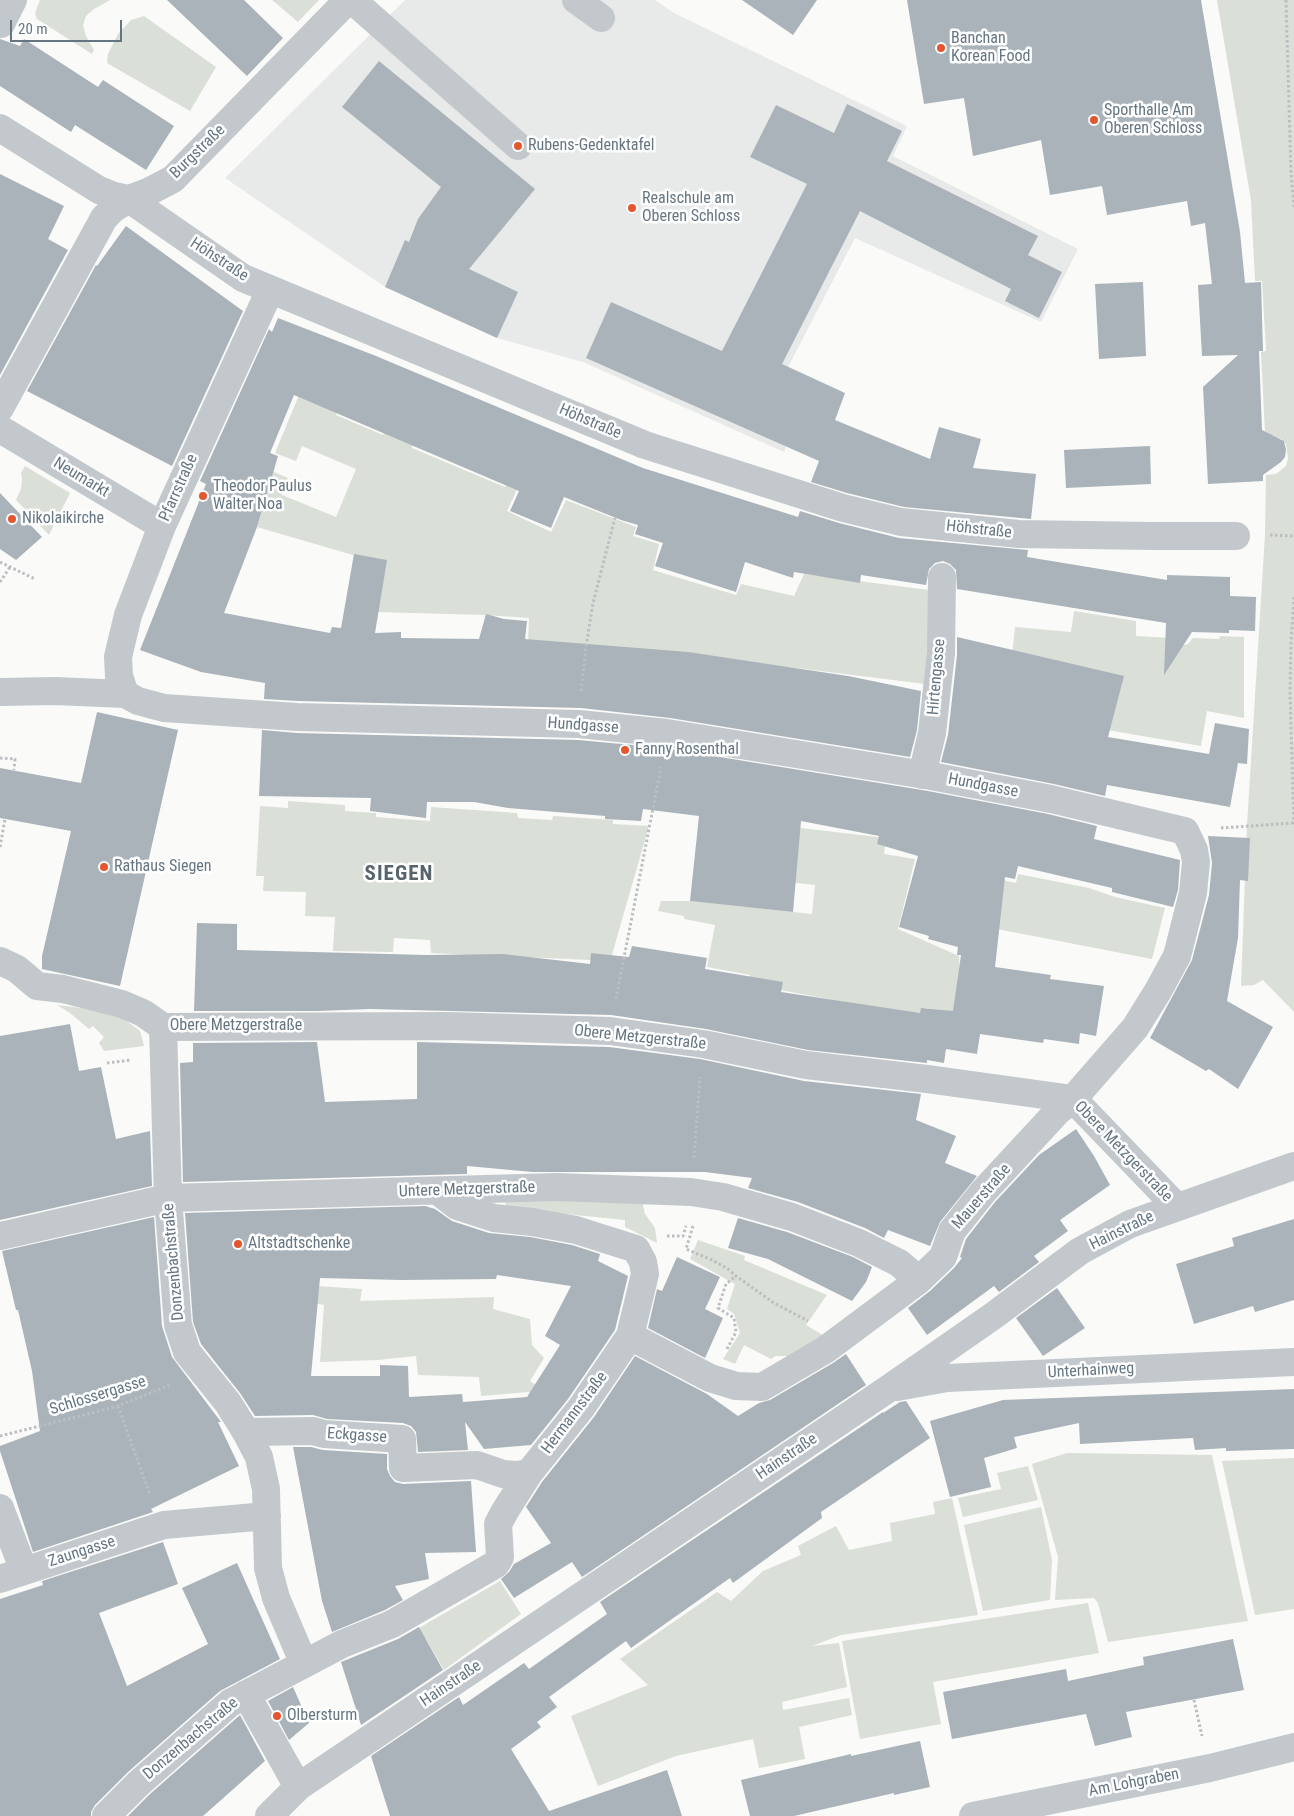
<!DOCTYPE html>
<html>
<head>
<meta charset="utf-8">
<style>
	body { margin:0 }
	#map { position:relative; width:1294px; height:1816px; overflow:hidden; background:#fafaf8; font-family:"Roboto Condensed",sans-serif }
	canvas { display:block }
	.scale { position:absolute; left:10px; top:20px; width:112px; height:22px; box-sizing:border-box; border:2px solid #657683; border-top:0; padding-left:6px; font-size:15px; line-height:18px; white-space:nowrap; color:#657683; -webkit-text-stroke:4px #fff; paint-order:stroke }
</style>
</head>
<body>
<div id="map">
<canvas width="1294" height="1816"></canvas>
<div class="scale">20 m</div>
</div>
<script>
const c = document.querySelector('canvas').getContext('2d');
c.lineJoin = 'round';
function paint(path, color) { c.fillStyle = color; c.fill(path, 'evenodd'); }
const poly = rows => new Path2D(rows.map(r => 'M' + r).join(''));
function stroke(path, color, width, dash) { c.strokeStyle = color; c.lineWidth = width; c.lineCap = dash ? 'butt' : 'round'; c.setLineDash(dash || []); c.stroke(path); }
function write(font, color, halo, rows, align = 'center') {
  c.font = font + ' "Roboto Condensed",sans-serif'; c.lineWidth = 5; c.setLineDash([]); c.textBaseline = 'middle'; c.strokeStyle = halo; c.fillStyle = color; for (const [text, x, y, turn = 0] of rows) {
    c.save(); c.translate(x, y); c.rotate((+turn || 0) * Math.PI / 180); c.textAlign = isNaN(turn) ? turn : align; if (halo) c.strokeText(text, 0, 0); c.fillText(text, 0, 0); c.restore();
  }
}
const built = poly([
	[405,0,655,0,674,13,907,126,893,156,1078,249,1041,322,855,238,785,373,814,385,784,452,583,362,497,338,385,287,225,178]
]);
const green = poly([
	[40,0,110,0,94,9,86,16,83,25,86,36,94,50,92,54,37,19,35,13],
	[272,0,319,0,298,22],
	[1217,0,1294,0,1294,1012,1263,980,1254,985,1241,986,1247,825,1265,535,1266,475,1276,474,1286,466,1288,458,1286,444,1282,439,1265,433,1261,352,1266,351,1262,281,1255,281,1251,200],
	[144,16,216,67,190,111,107,63,108,54,118,34,131,20],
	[299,395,338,407,336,415,383,435,387,427,413,443,412,448,505,487,510,476,521,481,507,511,551,532,566,500,636,527,633,536,659,544,653,570,736,595,741,584,794,596,804,574,929,590,933,685,684,654,528,643,529,618,485,615,377,612,386,560,353,555,257,527,267,493,267,469,288,478,282,495,336,517,356,469,302,446,296,461,275,453],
	[25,466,70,493,49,535,16,500,21,489,22,479,21,473],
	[1074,611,1136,621,1136,636,1172,638,1183,645,1188,644,1193,638,1219,639,1220,636,1244,637,1244,718,1207,711,1201,746,1043,719,1009,685,1015,627,1071,632],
	[288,801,345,805,345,811,376,813,376,817,430,821,431,807,517,813,518,818,552,820,553,816,613,820,613,824,649,826,611,958,591,960,431,953,430,940,394,938,393,952,333,951,335,917,305,916,306,892,263,891,264,876,256,876,260,806,288,808],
	[775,825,886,838,884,854,915,859,898,929,959,956,960,977,956,1012,925,1008,923,1017,749,984,750,975,707,967,715,925,684,919,684,916,658,911,661,901,692,901,812,914,815,885,769,880],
	[948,868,1016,883,1018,874,1089,888,1115,897,1165,908,1152,959,966,923],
	[57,1005,106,1011,124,1019,140,1031,144,1046,104,1051,99,1043,104,1037,93,1026,89,1029,70,1013],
	[503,1200,642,1201,645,1214,655,1228,657,1243,625,1227,625,1220,516,1209,507,1206],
	[698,1240,745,1256,744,1260,827,1295,806,1325,826,1337,793,1356,776,1356,771,1359,744,1345,735,1364,723,1359,740,1333,734,1314,727,1309,735,1284,690,1259],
	[316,1286,362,1289,360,1301,494,1297,493,1309,530,1319,532,1345,544,1358,530,1381,561,1401,528,1392,481,1396,479,1377,418,1375,416,1356,378,1360,320,1362,324,1305,314,1303],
	[1067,1453,1212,1455,1248,1621,1108,1642,1098,1603,1094,1598,1055,1600,1058,1557,1032,1464],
	[1294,1458,1294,1609,1255,1615,1222,1461],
	[1028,1466,1038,1500,963,1517,958,1498,1001,1489,997,1473],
	[952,1498,978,1615,841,1635,812,1646,839,1643,847,1687,782,1702,783,1710,849,1698,852,1715,799,1727,805,1759,759,1768,753,1739,676,1756,598,1786,571,1716,648,1685,620,1659,717,1592,731,1601,763,1571,801,1555,798,1546,836,1526,849,1550,892,1541,890,1523,935,1514,933,1502],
	[1041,1507,1052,1560,1050,1600,983,1611,964,1525],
	[500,1581,521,1614,444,1670,426,1639,405,1636],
	[1088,1603,1099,1653,933,1682,941,1724,860,1739,842,1641]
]);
const building = poly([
	[167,0,244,0,283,38,247,76],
	[742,0,817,0,793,35],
	[907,0,1201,0,1240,232,1245,283,1261,282,1263,351,1259,351,1262,430,1284,441,1286,450,1285,457,1281,462,1263,475,1263,481,1208,484,1203,387,1238,355,1202,356,1198,285,1212,284,1205,223,1191,226,1187,201,1107,215,1102,186,1050,195,1041,140,973,156,964,98,924,104],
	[0,39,20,46,24,39,98,87,103,80,174,126,146,170,75,125,71,132,0,86],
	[379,61,535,189,469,269,518,292,497,338,385,287,405,240,409,242,418,219,441,187,342,107],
	[847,104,902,131,887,161,1038,236,1028,255,1062,272,1039,318,1005,301,1011,289,860,211,782,364,845,393,835,420,930,459,939,427,981,439,973,468,1036,474,1031,519,904,507,847,493,811,482,819,461,586,358,611,302,722,351,807,184,750,157,776,105,834,133],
	[0,174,64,206,48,239,68,250,0,375],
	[126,226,243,311,172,466,27,391,96,265,97,266],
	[1143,282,1146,356,1099,359,1095,284],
	[278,318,376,356,643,468,798,517,800,511,839,523,899,538,1028,550,1027,557,1167,580,1167,575,1230,577,1230,596,1256,597,1255,631,1229,630,1229,633,1192,632,1164,675,1166,623,957,589,956,570,950,564,943,561,935,563,929,569,926,585,861,575,860,583,794,572,793,578,745,562,736,592,655,566,663,543,635,534,638,525,621,520,564,497,551,528,510,511,519,491,294,395,270,453,278,456,257,527,224,613,330,633,332,627,341,628,354,554,387,560,375,633,401,632,401,638,479,639,486,614,504,619,527,621,525,639,688,652,848,676,921,691,917,730,910,757,670,718,581,708,298,701,264,699,265,683,201,672,140,650,206,484,200,481,269,329,272,332],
	[1150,446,1151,484,1066,488,1064,450],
	[0,493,42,537,16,560,0,549],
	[957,637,1124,676,1108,737,1209,754,1215,723,1249,729,1247,764,1238,763,1230,807,1107,785,1105,796,1054,784,941,762,948,735,957,655],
	[97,712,178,730,120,986,42,969,42,956,71,831,0,818,0,768,81,783],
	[262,730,297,733,578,740,665,748,928,791,1048,814,1097,826,1094,839,1180,860,1178,890,1173,907,1112,892,1112,888,1018,866,1015,879,1005,877,995,967,1051,975,1050,979,1104,986,1096,1036,1080,1033,1079,1044,1044,1039,1043,1043,980,1034,977,1054,946,1049,944,1063,927,1060,927,1063,808,1050,706,1029,611,1015,370,1009,318,1011,194,1011,197,923,237,924,237,950,426,955,503,954,590,964,591,953,629,957,632,946,707,958,705,969,783,982,781,992,920,1013,921,1008,953,1011,961,955,957,955,958,947,928,939,929,936,899,927,918,856,877,844,879,836,801,821,793,912,690,901,699,816,643,809,641,821,605,819,605,816,508,808,474,802,427,802,426,818,370,811,371,798,259,796],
	[1208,836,1250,838,1248,881,1240,880,1238,938,1227,1001,1273,1027,1238,1089,1209,1069,1206,1071,1150,1038,1192,960,1209,895,1212,863],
	[70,1024,79,1071,101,1067,116,1139,150,1131,152,1186,0,1220,0,1036],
	[317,1042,325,1102,417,1099,417,1042,609,1047,700,1059,804,1081,921,1094,916,1120,956,1136,945,1163,977,1176,940,1222,930,1246,888,1230,884,1238,865,1228,798,1202,748,1188,752,1178,705,1172,533,1172,467,1166,467,1174,183,1182,180,1063,193,1062,193,1043],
	[1076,1129,1094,1156,1110,1185,1060,1220,1068,1231,1034,1256,1039,1262,999,1292,994,1286,927,1335,908,1308,930,1291,954,1268,962,1258,960,1257,966,1239,995,1202,1039,1155],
	[425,1206,435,1209,452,1221,489,1233,530,1237,572,1245,600,1254,598,1261,628,1276,615,1330,568,1399,531,1445,484,1449,465,1422,468,1450,418,1452,416,1432,411,1426,403,1423,327,1419,313,1415,255,1416,240,1393,201,1344,193,1322,185,1213],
	[497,1275,571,1286,545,1336,560,1345,527,1397,463,1402,462,1394,409,1397,408,1366,380,1365,380,1376,311,1376,320,1278,401,1280,496,1279],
	[154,1217,162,1326,172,1357,221,1422,218,1422,239,1466,151,1509,153,1512,33,1552,0,1451,0,1446,40,1431,32,1371,18,1310,16,1310,2,1251],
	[738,1218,787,1232,853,1257,872,1267,866,1282,852,1301,768,1259,728,1248],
	[1294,1219,1294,1300,1255,1312,1253,1306,1194,1324,1176,1264,1234,1246,1232,1238],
	[677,1257,720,1277,705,1309,723,1318,705,1358,648,1328,657,1289,662,1291],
	[1057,1288,1085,1328,1043,1356,1016,1318],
	[846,1354,866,1385,582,1577,572,1562,514,1598,501,1579,509,1572,514,1564,551,1543,526,1507,542,1482,594,1417,635,1356,707,1394,738,1416,759,1403,770,1400,833,1363],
	[1294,1389,1294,1449,1226,1451,1226,1448,1195,1450,1193,1438,1080,1444,1079,1423,1014,1437,1017,1448,984,1458,991,1487,950,1497,930,1421,1003,1400],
	[906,1401,930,1438,821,1512,822,1518,733,1583,730,1578,631,1648,626,1641,549,1697,557,1707,537,1722,541,1727,511,1749,549,1811,667,1770,682,1816,390,1816,371,1756,459,1697,463,1705,524,1663,529,1669,607,1614,600,1602,883,1412,883,1413,900,1402],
	[293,1447,311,1447,323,1450,387,1454,387,1469,390,1476,395,1482,403,1484,471,1481,476,1552,425,1553,429,1579,395,1586,403,1600,385,1610,332,1632,322,1601],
	[163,1542,178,1584,99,1613,127,1686,208,1644,182,1588,237,1563,280,1659,220,1691,128,1772,95,1805,91,1812,91,1816,0,1816,0,1599,43,1585,42,1581],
	[419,1627,443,1670,361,1725,341,1662,398,1639],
	[1233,1639,1244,1690,1126,1712,1132,1737,1095,1746,1086,1714,952,1739,943,1692,1066,1669,1068,1681,1144,1665,1143,1657],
	[293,1687,309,1723,289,1740,268,1701],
	[240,1715,265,1761,203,1816,128,1816,150,1794],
	[920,1741,930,1787,894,1795,894,1793,794,1816,750,1816,741,1780,851,1754,851,1756]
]);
const path = poly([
	[1286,0,1291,173,1294,207],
	[1270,535,1294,536],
	[0,562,35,579],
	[0,582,10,567],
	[1294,597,1291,642,1290,691,1294,827],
	[581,691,586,647,593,603,615,518],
	[0,758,15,759,14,770],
	[1221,828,1293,823],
	[0,847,5,819],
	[616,999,661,767],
	[107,1063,131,1060],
	[694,1158,700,1077],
	[693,1226,686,1249,712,1260,728,1269,736,1276,774,1303,808,1321],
	[667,1236,683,1236,686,1226],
	[727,1349,736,1332,734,1318,718,1308,726,1284,736,1276],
	[118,1406,150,1495],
	[0,1436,96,1412,118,1406,170,1385],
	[1194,1700,1202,1736]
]);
const minor = poly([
	[352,0,518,146],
	[576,0,601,18],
	[1,24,13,0],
	[0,128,99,190,114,196,129,199,243,278,645,445,843,508,901,522,1019,534,1151,536,1236,536],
	[0,408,104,218,113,209,129,199,150,191,173,179,348,0],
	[0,429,162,526],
	[0,692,55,691,125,694,138,701,164,708,297,717,579,724,667,733,931,776,1051,799,1185,831,1194,850,1196,862,1193,893,1177,956,1158,991,1135,1028,1073,1099,1058,1111,983,1192,952,1231,943,1257,919,1280,825,1350,762,1387,736,1386,710,1378,630,1336],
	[125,694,119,676,118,657,128,615,162,526,270,290],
	[922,775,932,733,941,653,942,577],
	[0,961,17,969,37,986,63,989,122,1004,143,1013,163,1027,448,1026,610,1031,703,1044,806,1065,927,1079,1073,1099,1176,1206],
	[163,1027,168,1198,178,1325,187,1352,228,1403,246,1432,259,1457,266,1489,268,1568,276,1598,304,1664],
	[0,1236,168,1198,557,1187,691,1192,723,1197,792,1217,859,1243,899,1263,919,1280],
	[897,1387,947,1378,1294,1362],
	[246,1432,313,1431,324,1434,402,1439,403,1468,477,1465,503,1474,516,1475,529,1473],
	[0,1508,24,1571],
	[0,1579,164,1525,267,1516],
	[246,1694,298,1787],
	[106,1816,139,1783,230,1703,342,1644,392,1624,496,1564,500,1557,498,1524,505,1511,529,1473,581,1408,630,1336,645,1274,643,1262,636,1249,576,1230,532,1222,494,1218,457,1206,439,1192],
	[269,1816,298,1787,888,1389,993,1316,1080,1251,1130,1224,1294,1166],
	[973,1816,1210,1768,1294,1747]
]);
const markers = [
	[941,48,5,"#e4572e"],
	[1094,120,5,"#e4572e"],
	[518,146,5,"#e4572e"],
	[632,208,5,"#e4572e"],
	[203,496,5,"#e4572e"],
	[12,519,5,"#e4572e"],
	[625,750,5,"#e4572e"],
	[104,867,5,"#e4572e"],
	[238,1244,5,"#e4572e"],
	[277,1716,5,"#e4572e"]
];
const poiNames = [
	["Banchan",951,39],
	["Korean Food",951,57],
	["Sporthalle Am",1104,111],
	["Oberen Schloss",1104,129],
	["Rubens-Gedenktafel",528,146],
	["Realschule am",642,199],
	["Oberen Schloss",642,217],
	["Theodor Paulus",213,487],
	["Walter Noa",213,505],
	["Nikolaikirche",22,519],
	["Fanny Rosenthal",635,750],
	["Rathaus Siegen",114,867],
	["Altstadtschenke",248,1244],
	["Olbersturm",287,1716]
];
const streetNames = [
	["Burgstraße",198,152,-44],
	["Höhstraße",219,260,33],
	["Höhstraße",590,422,23],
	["Neumarkt",81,478,31],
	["Pfarrstraße",179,488,-66],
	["Höhstraße",979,530,6],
	["Hirtengasse",937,677,-85],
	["Hundgasse",583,726,4],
	["Hundgasse",983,786,11],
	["Obere Metzgerstraße",236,1026],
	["Obere Metzgerstraße",640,1038,6],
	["Obere Metzgerstraße",1123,1152,46],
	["Untere Metzgerstraße",467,1190,-2],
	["Mauerstraße",982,1197,-49],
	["Hainstraße",1122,1231,-26],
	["Donzenbachstraße",174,1262,-95],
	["Unterhainweg",1091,1371,-3],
	["Schlossergasse",98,1396,-17],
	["Hermannstraße",575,1413,-53],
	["Eckgasse",357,1436,4],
	["Hainstraße",787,1457,-34],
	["Zaungasse",82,1552,-18],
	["Hainstraße",451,1684,-34],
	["Donzenbachstraße",191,1739,-40],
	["Am Lohgraben",1134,1783,-11]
];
const districtNames = [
	["SIEGEN",399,875]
];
paint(built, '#e8e9e9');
paint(green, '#dadfd7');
paint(building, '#aab3b9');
stroke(path, '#bbbfc2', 3, [2.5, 2.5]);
stroke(minor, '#c3c8cc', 28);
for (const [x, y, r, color] of markers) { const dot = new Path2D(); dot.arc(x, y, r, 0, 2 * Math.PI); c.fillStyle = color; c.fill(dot); stroke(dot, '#fff', 2); }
write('16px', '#657683', '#fff', poiNames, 'left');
write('16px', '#657683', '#fff', streetNames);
c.letterSpacing = '1px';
write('bold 21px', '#57646e', '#fff', districtNames);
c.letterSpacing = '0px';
</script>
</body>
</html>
